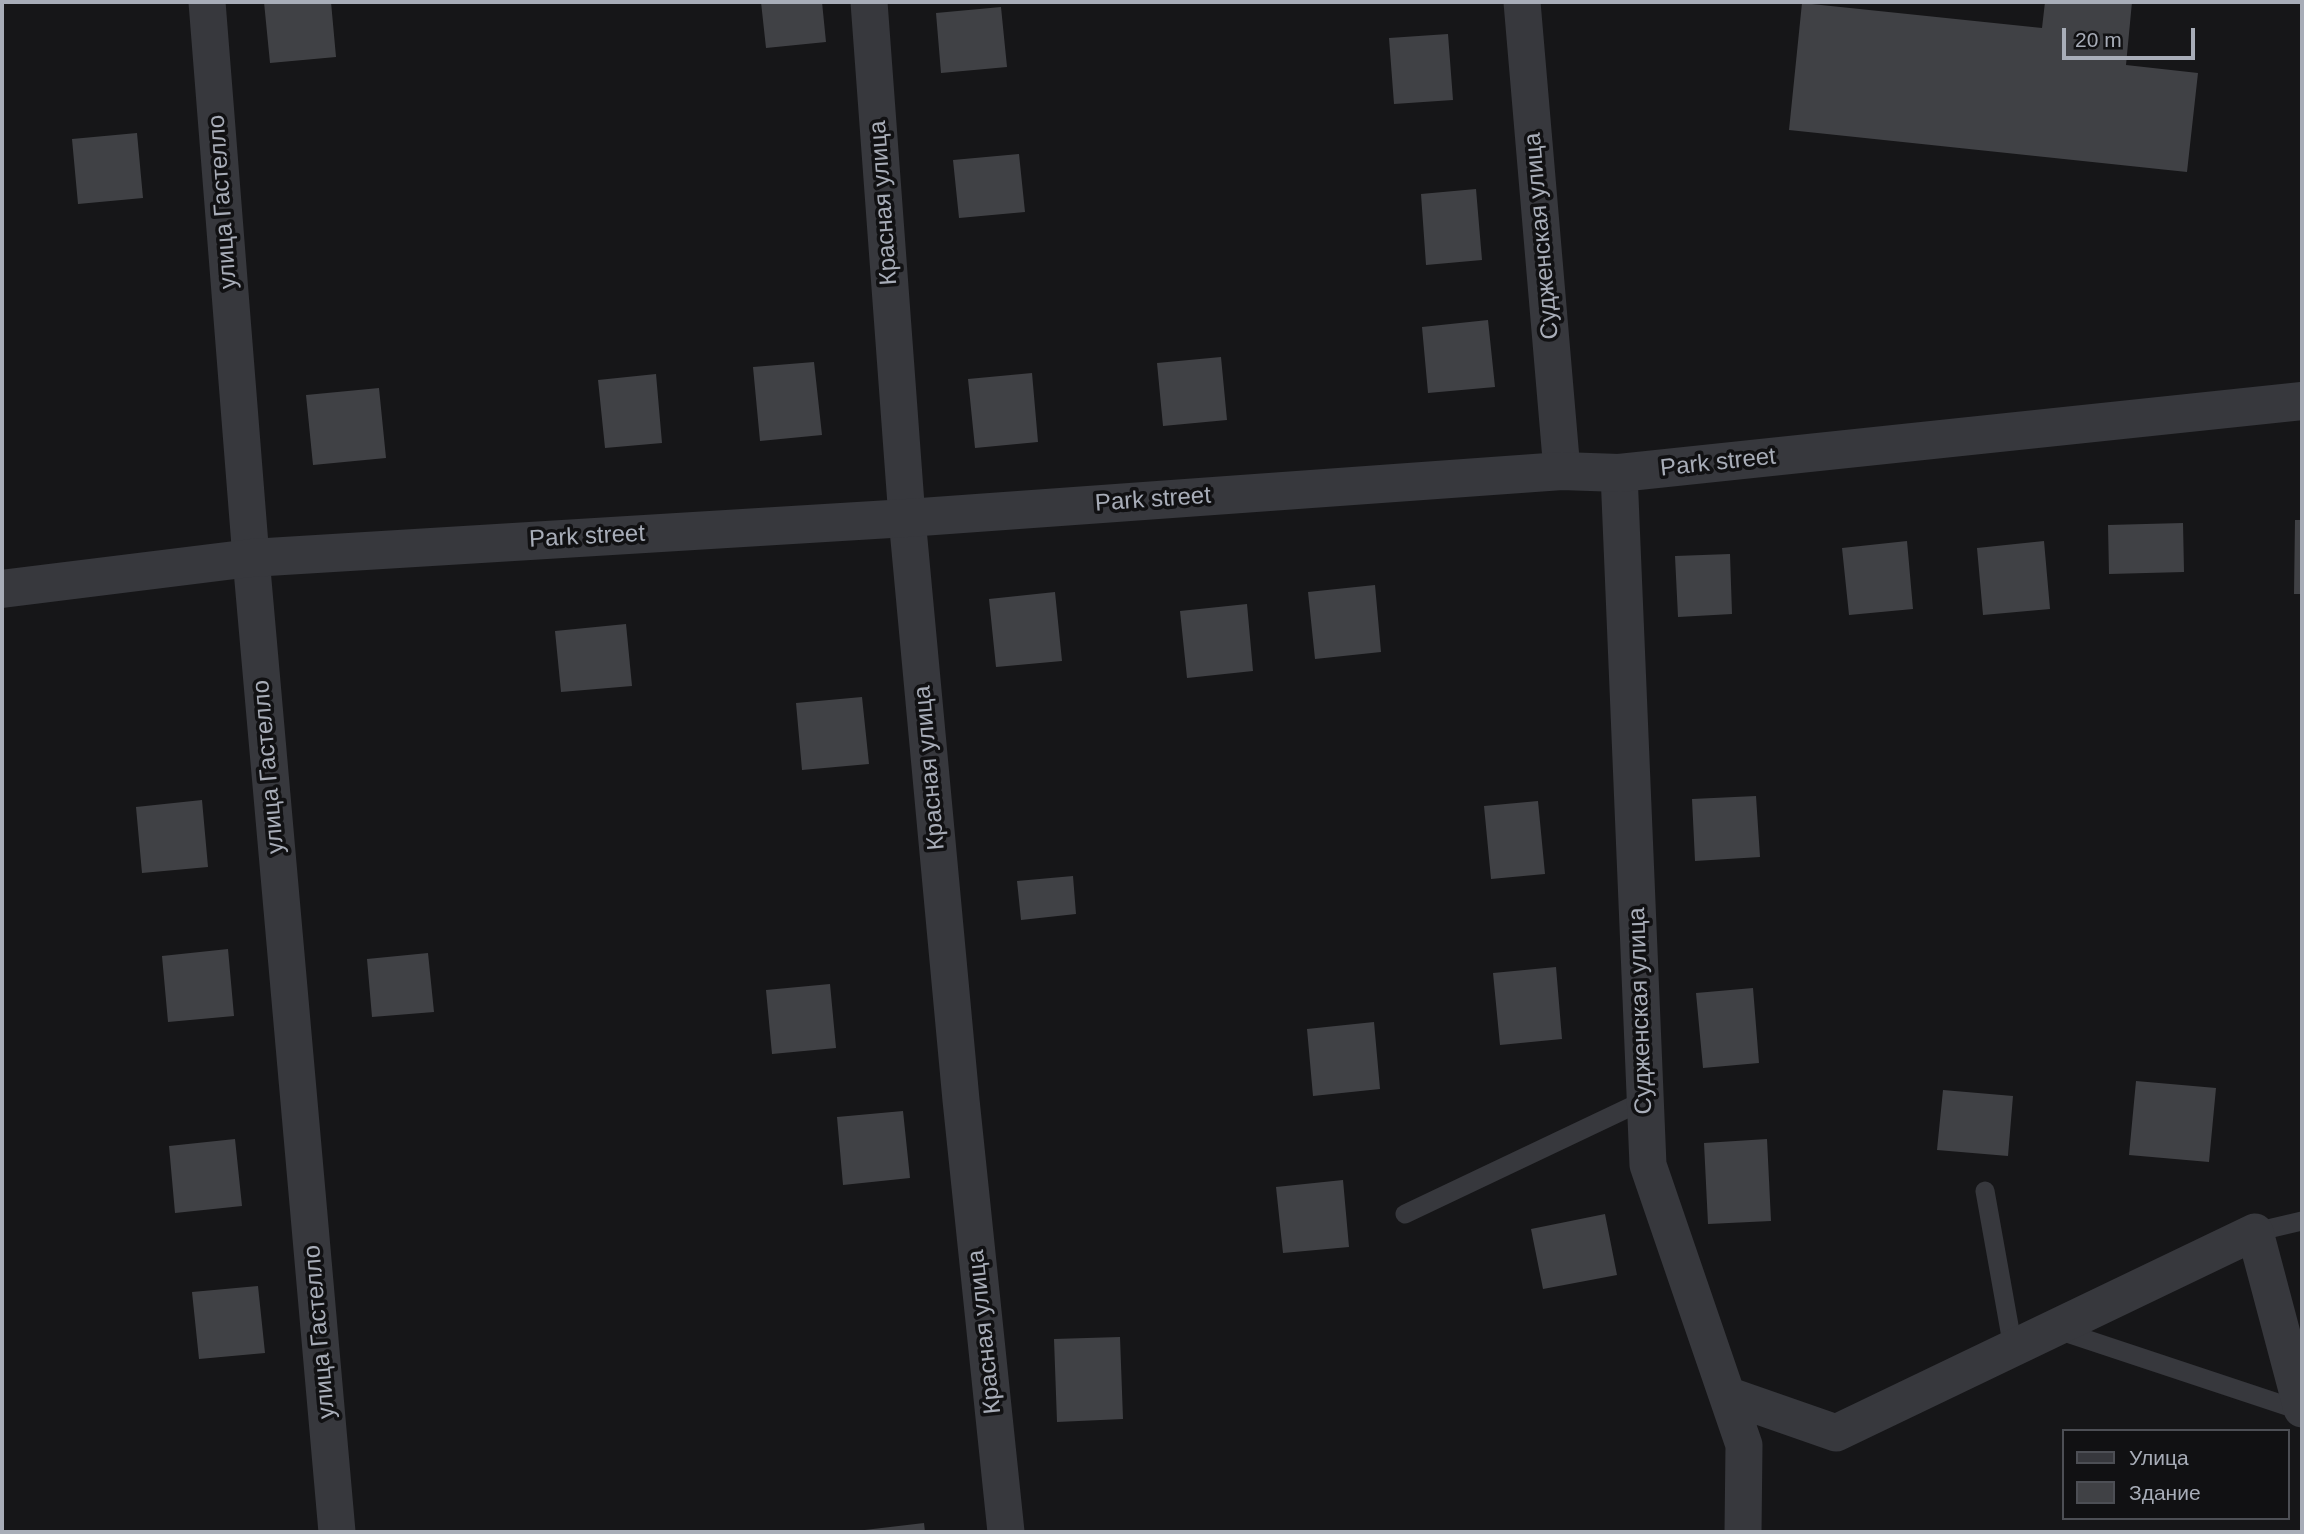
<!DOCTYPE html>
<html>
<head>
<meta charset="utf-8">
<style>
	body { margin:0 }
	#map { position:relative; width:2304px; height:1534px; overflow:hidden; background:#161618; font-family:Arial,sans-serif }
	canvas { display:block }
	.frame { position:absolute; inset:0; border:4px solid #a8adb8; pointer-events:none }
	.legend { position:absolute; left:2062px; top:1429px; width:228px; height:91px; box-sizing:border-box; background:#111113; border:2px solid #4d4f55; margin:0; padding:9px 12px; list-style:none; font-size:21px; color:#a8adb8 }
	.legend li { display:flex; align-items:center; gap:14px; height:35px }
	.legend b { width:35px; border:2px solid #4d4f55 }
	.scale { position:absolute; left:2062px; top:28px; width:133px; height:32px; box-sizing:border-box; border:4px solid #a8adb8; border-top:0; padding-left:9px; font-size:21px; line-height:24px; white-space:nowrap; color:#a8adb8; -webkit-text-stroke:5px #111113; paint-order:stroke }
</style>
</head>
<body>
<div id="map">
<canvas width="2304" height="1534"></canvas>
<div class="frame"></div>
<ul class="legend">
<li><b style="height:9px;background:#37383d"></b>Улица</li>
<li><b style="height:19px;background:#404145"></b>Здание</li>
</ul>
<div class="scale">20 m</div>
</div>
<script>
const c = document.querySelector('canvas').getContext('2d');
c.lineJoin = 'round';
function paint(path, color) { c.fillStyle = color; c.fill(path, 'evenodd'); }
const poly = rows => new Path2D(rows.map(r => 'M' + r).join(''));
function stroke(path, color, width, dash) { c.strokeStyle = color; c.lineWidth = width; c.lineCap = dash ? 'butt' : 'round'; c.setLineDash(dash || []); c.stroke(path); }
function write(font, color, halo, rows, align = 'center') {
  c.font = font + ' Arial,sans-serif'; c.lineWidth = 7; c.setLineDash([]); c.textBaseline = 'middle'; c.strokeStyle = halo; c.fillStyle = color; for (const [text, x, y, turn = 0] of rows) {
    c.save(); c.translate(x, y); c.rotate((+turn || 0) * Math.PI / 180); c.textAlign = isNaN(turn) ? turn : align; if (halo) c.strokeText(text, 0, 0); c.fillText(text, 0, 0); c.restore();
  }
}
const building = poly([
	[264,2,331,2,336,57,270,63],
	[761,2,822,2,826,42,766,48],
	[2045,2,2132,2,2126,65,2198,73,2187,172,1789,130,1802,3,2042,28],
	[1001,7,1007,67,941,73,936,13],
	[1448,34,1453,100,1394,104,1389,38],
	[137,133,143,198,78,204,72,139],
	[1019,154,1025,212,959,218,953,160],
	[1476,189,1482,260,1426,265,1421,194],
	[1488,320,1495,387,1428,393,1422,327],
	[1221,357,1227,420,1163,426,1157,363],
	[814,362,822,435,760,441,753,367],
	[1032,373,1038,442,975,448,968,379],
	[656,374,662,443,605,448,598,380],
	[379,388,386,458,313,465,306,395],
	[2295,520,2302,520,2302,594,2294,594],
	[2183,523,2184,572,2109,574,2108,525],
	[1907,541,1913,609,1849,615,1842,548],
	[2044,541,2050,609,1983,615,1977,548],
	[1730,554,1732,614,1678,617,1675,556],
	[1375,585,1381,652,1315,659,1308,592],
	[1055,592,1062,661,996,667,989,599],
	[1247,604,1253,671,1187,678,1180,611],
	[626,624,632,686,561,692,555,631],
	[862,697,869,764,802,770,796,703],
	[1756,796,1760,857,1695,861,1692,799],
	[202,800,208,867,142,873,136,807],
	[1538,801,1545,874,1491,879,1484,806],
	[1073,876,1076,914,1021,920,1017,881],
	[228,949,234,1016,168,1022,162,956],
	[428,953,434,1012,372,1017,367,959],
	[1556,967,1562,1039,1500,1045,1493,973],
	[830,984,836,1048,772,1054,766,990],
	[1753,988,1759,1063,1703,1068,1696,993],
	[1374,1022,1380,1089,1313,1096,1307,1029],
	[2136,1081,2216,1088,2209,1162,2129,1155],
	[1943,1090,2013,1096,2008,1156,1937,1150],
	[903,1111,910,1178,843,1185,837,1117],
	[235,1139,242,1206,175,1213,169,1146],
	[1767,1139,1771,1221,1708,1224,1704,1143],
	[1343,1180,1349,1247,1283,1253,1276,1187],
	[1605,1214,1617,1275,1543,1289,1531,1229],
	[258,1286,265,1353,199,1359,192,1292],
	[1120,1337,1123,1419,1057,1422,1054,1339],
	[924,1523,925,1532,856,1532,856,1531]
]);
const service = poly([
	[1985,1191,2013,1348],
	[1405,1214,1645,1100],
	[2255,1232,2302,1221],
	[2055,1329,2302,1411]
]);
const minor = poly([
	[207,2,251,558,337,1532],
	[869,2,907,518,961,1100,1006,1532],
	[1522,2,1562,471],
	[1619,473,1648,1165,1744,1445,1743,1532],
	[1727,1395,1836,1433,2255,1232,2302,1409]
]);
const tertiary = poly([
	[2,589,251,558,907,518,1562,471,1619,473,2302,401]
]);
const streetNames = [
	["улица Гастелло",223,202,-94],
	["Красная улица",884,203,-94],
	["Судженская улица",1542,236,-95],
	["Park street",1718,463,-6],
	["Park street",1153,500,-4],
	["Park street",587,537,-3],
	["улица Гастелло",269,767,-95],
	["Красная улица",930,768,-95],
	["Судженская улица",1641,1011,-92],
	["улица Гастелло",320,1332,-95],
	["Красная улица",985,1332,-96]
];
paint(building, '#404145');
stroke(service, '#37383d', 19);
stroke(minor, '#37383d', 37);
stroke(tertiary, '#37383d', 38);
write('24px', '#a8adb8', '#111113', streetNames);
</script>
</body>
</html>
